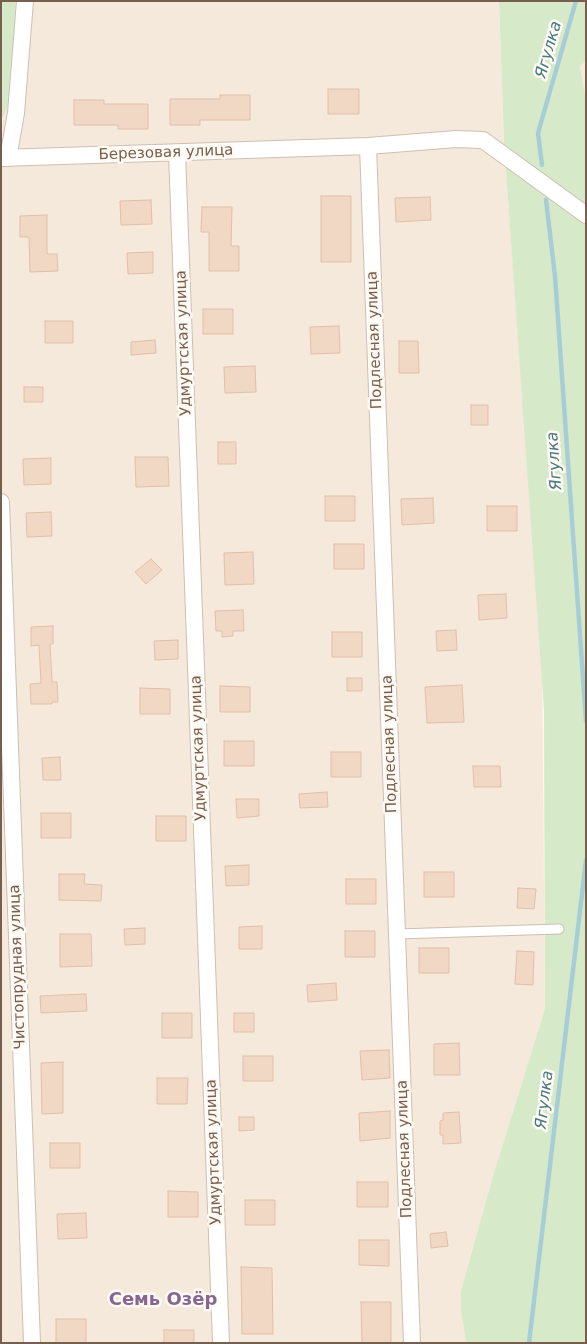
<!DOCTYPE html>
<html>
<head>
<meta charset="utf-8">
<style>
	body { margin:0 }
	#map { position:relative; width:587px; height:1344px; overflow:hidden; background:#fcf6ec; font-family:"DejaVu Sans",sans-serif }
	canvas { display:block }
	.frame { position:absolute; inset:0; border:2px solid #775f4f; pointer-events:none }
</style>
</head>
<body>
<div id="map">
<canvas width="587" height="1344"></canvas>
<div class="frame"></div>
</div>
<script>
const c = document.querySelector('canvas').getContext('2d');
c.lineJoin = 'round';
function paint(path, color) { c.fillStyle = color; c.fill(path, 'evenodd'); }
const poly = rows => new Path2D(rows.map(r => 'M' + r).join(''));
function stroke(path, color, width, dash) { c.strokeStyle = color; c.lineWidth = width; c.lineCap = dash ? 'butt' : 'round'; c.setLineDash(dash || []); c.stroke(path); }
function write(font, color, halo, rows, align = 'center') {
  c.font = font + ' "DejaVu Sans",sans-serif'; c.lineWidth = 5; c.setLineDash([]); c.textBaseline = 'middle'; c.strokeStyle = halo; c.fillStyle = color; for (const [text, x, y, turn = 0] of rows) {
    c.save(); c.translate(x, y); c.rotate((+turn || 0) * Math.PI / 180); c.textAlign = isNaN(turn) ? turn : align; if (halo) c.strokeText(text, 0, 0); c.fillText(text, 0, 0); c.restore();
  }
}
const residential = poly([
	[15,1,499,1,504,142,542,663,545,1010,493,1176,461,1289,461,1310,466,1343,1,1343,1,133,3,117,18,81],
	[586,61,586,100,580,66]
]);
const green = poly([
	[1,1,15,1,18,81,3,117,1,118],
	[499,1,586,1,586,61,580,66,586,100,586,1343,466,1343,461,1310,461,1290,493,1176,545,1009,544,710,504,142]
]);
const stream = poly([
	[542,165,538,133,576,1],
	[546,200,555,276,586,721],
	[529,1343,586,860]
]);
const building = poly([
	[328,89,359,89,359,114,328,114,328,89],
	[220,95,250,95,250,120,200,120,200,125,170,125,170,99,220,99,220,95],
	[74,100,104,100,104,104,148,104,148,129,118,129,118,125,74,125,74,100],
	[321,196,351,196,351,262,321,262,321,196],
	[430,197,431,220,396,222,395,198,430,197],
	[151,200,152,224,121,225,120,201,151,200],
	[202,207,232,207,231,246,239,246,239,271,209,271,209,232,201,232,202,207],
	[47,215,47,254,57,254,58,271,30,272,29,237,20,237,20,216,47,215],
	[153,252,153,273,128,274,127,253,153,252],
	[203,309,233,309,233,334,203,334,203,309],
	[45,321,73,321,73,343,45,343,45,321],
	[339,326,340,353,311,354,310,327,339,326],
	[155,340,156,353,131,355,131,342,155,340],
	[399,341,418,341,419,373,399,373,399,341],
	[255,366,256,392,225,393,224,367,255,366],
	[24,387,43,387,43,402,24,402,24,387],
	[471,405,488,405,488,425,471,425,471,405],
	[218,442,236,442,236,464,218,464,218,442],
	[135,457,168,457,169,486,136,487,135,457],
	[51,458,51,484,24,485,23,459,51,458],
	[325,496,355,496,355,521,325,521,325,496],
	[433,498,434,523,402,525,401,499,433,498],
	[487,506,517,506,517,531,487,531,487,506],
	[51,512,52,536,27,537,26,513,51,512],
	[334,544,364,544,364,569,334,569,334,544],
	[253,552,254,584,225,585,224,553,253,552],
	[151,559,162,570,146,584,135,572,151,559],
	[506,594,507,618,479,620,478,595,506,594],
	[243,610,244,631,233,631,233,636,222,637,222,631,216,631,215,611,243,610],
	[53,626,53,644,50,644,52,682,57,682,58,702,52,702,52,704,31,704,30,684,41,683,39,645,31,646,31,627,53,626],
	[456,630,457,650,437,651,436,631,456,630],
	[332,632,362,632,362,657,332,657,332,632],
	[178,640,178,659,155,660,154,641,178,640],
	[347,678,362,678,362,691,347,691,347,678],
	[462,685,464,722,427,723,425,687,462,685],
	[220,686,250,687,250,712,220,712,220,686],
	[140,688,170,689,170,714,140,714,140,688],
	[224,741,254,741,254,766,224,766,224,741],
	[331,752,361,752,361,777,331,777,331,752],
	[60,757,61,780,43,780,42,758,60,757],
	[473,766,500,766,501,787,474,787,473,766],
	[327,792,328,807,300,808,299,794,327,792],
	[236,799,259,799,259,816,237,818,236,799],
	[41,813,71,813,71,838,41,838,41,813],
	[156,816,186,816,186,841,156,841,156,816],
	[249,865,249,885,226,886,225,866,249,865],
	[424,872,454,872,454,897,424,897,424,872],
	[59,874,85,874,84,884,102,885,101,901,59,900,59,874],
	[346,879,376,879,376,904,346,904,346,879],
	[518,888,536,889,534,909,517,908,518,888],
	[262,926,262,949,239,949,239,927,262,926],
	[145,928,145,944,125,945,124,929,145,928],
	[345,931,375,931,375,957,345,957,345,931],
	[60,934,91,934,92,966,60,967,60,934],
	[419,948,449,948,449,973,419,973,419,948],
	[517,951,534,952,533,985,515,984,517,951],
	[336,983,337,1000,308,1002,307,985,336,983],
	[86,994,87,1011,41,1013,40,996,86,994],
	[162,1013,192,1013,192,1038,162,1038,162,1013],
	[234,1013,254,1013,254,1032,234,1032,234,1013],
	[459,1043,460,1075,434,1075,434,1044,459,1043],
	[389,1050,390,1078,362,1080,360,1051,389,1050],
	[243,1056,273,1056,273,1081,243,1081,243,1056],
	[63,1062,63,1113,42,1114,41,1063,63,1062],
	[157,1078,188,1078,187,1104,157,1104,157,1078],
	[390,1111,390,1138,360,1141,359,1113,390,1111],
	[459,1112,461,1143,443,1144,443,1135,440,1135,440,1121,443,1120,443,1113,459,1112],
	[239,1117,254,1117,254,1130,239,1131,239,1117],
	[50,1143,80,1143,80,1168,50,1168,50,1143],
	[357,1182,388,1182,388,1207,357,1207,357,1182],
	[168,1191,198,1192,198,1217,168,1217,168,1191],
	[245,1200,275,1200,275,1225,245,1225,245,1200],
	[86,1213,87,1238,58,1239,57,1214,86,1213],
	[446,1232,448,1246,431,1248,430,1234,446,1232],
	[359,1240,389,1240,389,1266,359,1265,359,1240],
	[241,1267,272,1268,273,1334,242,1334,241,1267],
	[361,1302,391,1302,391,1343,362,1343,361,1302],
	[56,1319,86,1319,86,1343,56,1343,56,1319],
	[164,1330,194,1330,194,1343,164,1343,164,1330]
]);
const service = poly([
	[397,934,559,929]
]);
const minor = poly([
	[368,146,412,1343],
	[177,153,221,1343],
	[1,158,368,146,456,139,483,140,586,215],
	[8,158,16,113,25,1],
	[1,502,32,1343]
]);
const streetNames = [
	["Березовая улица",166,153,-2],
	["Подлесная улица",375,340,-92],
	["Удмуртская улица",184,343,-92],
	["Подлесная улица",390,744,-92],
	["Удмуртская улица",199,748,-92],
	["Чистопрудная улица",18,967,-92],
	["Подлесная улица",405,1149,-92],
	["Удмуртская улица",214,1152,-92]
];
const waterNames = [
	["Ягулка",549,50,-74],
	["Ягулка",555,461,-94],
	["Ягулка",545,1100,-83]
];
const quarterNames = [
	["Семь Озёр",163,1300]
];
paint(residential, '#f4e9db');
paint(green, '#d6eaca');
stroke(stream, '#a7ced7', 4.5);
paint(building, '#f1d8c5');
stroke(building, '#e3bfa6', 1);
stroke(service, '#cebfb1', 11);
stroke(minor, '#cebfb1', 18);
stroke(service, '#fff', 9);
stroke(minor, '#fff', 16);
write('15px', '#775f4f', '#fefaf3', streetNames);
write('italic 16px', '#467783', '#fefaf3', waterNames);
write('bold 18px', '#856792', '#fefaf3', quarterNames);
</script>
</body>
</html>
